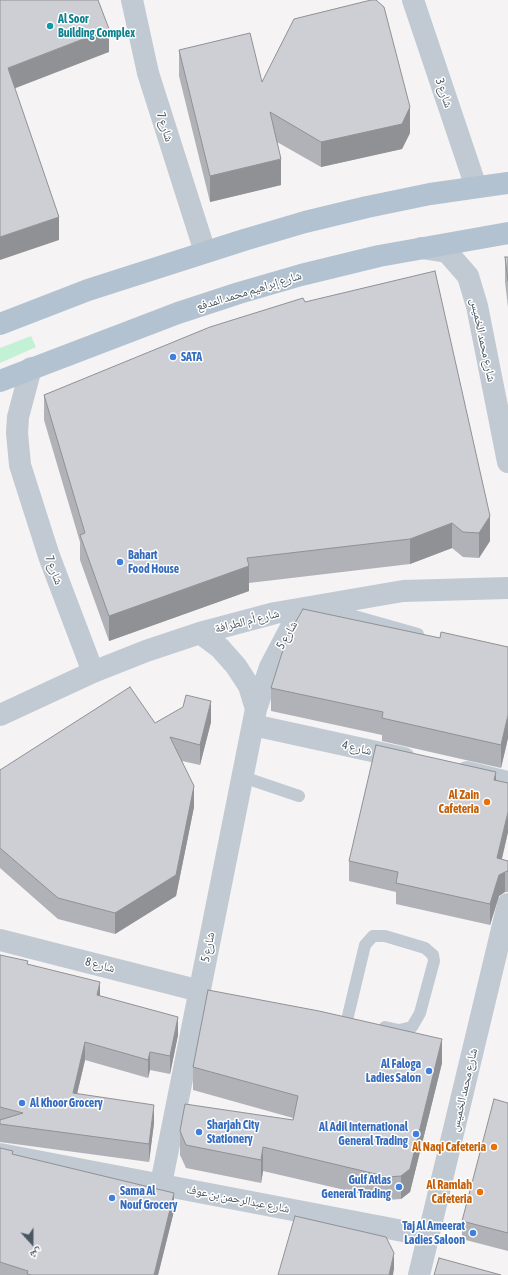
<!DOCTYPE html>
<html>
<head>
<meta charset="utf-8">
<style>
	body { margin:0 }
	#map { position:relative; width:508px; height:1275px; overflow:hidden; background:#f5f3f3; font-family:"Asap Condensed","Noto Naskh Arabic",sans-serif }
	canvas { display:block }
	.north { position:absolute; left:12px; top:1223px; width:40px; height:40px; -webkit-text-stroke:3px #fff; paint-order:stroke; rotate:159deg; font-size:11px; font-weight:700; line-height:16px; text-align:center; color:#4a5661 }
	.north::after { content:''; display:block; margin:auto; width:14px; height:18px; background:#4a5661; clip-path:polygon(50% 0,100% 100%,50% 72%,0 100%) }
</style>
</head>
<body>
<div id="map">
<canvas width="508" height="1275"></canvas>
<div class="north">ش</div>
</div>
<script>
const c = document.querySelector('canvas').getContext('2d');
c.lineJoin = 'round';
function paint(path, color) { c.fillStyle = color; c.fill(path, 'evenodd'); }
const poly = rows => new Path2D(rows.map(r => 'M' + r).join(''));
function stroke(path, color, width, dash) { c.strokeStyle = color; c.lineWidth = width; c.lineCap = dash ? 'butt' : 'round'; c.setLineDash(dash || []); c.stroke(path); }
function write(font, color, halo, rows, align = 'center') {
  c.font = font + ' "Asap Condensed","Noto Naskh Arabic",sans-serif'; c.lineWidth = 3; c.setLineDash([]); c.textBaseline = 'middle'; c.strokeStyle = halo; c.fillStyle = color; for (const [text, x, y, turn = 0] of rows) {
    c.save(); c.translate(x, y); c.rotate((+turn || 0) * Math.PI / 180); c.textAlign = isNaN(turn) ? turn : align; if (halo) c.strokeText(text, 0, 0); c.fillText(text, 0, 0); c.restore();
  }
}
const green = poly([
	[31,336,36,347,0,363,0,348]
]);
const service = poly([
	[326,608,418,634],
	[243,777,299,796],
	[347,1020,365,945,373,936,385,936,425,948,433,955,434,961,420,1013,412,1027,399,1030,385,1027]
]);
const minor = poly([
	[132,0,148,73,205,252],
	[413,0,476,187],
	[421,248,447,252,468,276,477,306,508,462],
	[31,368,18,417,17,433,20,465,49,556,93,672],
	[200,633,220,648,236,666,249,686,256,709],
	[0,715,93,672,146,651,200,633,275,613,403,591,508,588],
	[253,725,404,758],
	[467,772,508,782],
	[0,940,200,991],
	[0,1154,429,1236],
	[161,1184,256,709,270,667,291,627,304,608],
	[419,1275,508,904]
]);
const primary = poly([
	[0,324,88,290,244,240,305,222,367,207,430,194,508,183],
	[0,381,178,313,239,293,301,275,379,256,508,233]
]);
const wall = poly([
	[179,50,262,82,410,133,402,149,321,167,277,142,281,185,210,202,179,76],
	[505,257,508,257,508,307,505,282],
	[305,302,490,541,479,558,463,557,452,548,410,564,249,583,249,591,109,641,80,560,80,542,44,420,44,395],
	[440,638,508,647,508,738,501,768,382,741,382,735,271,711,271,688],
	[211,722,200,765,182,761,194,807,176,896,115,934,58,919,0,868,0,770],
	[496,781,508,784,508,832,502,859,508,861,508,892,505,892,499,896,490,925,396,904,396,892,349,881,349,861],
	[0,955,28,964,100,996,178,1035,170,1074,150,1070,148,1078,85,1060,77,1094,154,1123,149,1162,0,1142],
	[442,1063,410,1192,401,1199,388,1200,263,1171,261,1183,186,1168,180,1155,180,1131,293,1120,293,1118,193,1090,193,1067],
	[508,1103,508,1251,462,1239,462,1221],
	[0,1148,13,1154,174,1211,158,1275,0,1275]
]);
const shadedWall = poly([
	[109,29,109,52,8,91,8,68],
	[410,107,410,133,402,149,321,167,321,142],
	[281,159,281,185,210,202,210,176],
	[59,217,59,240,0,260,0,237],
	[490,516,490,541,479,558,479,533],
	[452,523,452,548,410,564,410,539],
	[249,566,249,591,109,641,109,616],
	[211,701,211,722,200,765,200,745],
	[508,715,508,738,501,768,501,745],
	[496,772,496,792,494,780],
	[194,786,194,807,176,896,115,934,115,913],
	[508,812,508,832,497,879,497,858],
	[505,872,505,892,499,896,490,925,490,904,499,875],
	[100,982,100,999,97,995],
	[178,1017,178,1035,170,1074,170,1056],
	[442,1039,442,1063,410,1192,401,1199,401,1176],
	[85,1042,85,1060,73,1111,73,1093],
	[150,1052,150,1070,148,1078,148,1060],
	[154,1105,154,1123,149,1162,149,1144],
	[263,1147,263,1171,261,1183,261,1160],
	[174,1193,174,1211,158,1275,154,1275],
	[394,1253,394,1269,393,1275,389,1275]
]);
const building = poly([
	[0,0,98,0,109,29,8,68,59,217,0,237,0,0],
	[371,0,376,0,384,7,410,107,402,124,321,142,270,112,281,159,210,176,179,50,250,33,262,82,294,19,371,0],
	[505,257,508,257,508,281,505,257],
	[435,271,490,516,479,533,463,532,452,523,410,539,247,558,249,566,109,616,80,535,85,533,44,395,210,327,303,298,305,302,435,271],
	[303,609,440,638,441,632,508,647,508,715,501,745,382,718,383,712,271,688,287,637,303,609],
	[130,687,155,723,183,707,186,695,211,701,200,745,170,737,194,786,176,875,115,913,58,898,0,848,0,770,130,687],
	[376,745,496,772,494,780,508,783,508,812,497,858,508,861,508,871,505,872,499,875,490,904,396,883,398,872,349,861,376,745],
	[0,955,28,961,27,964,100,982,97,995,178,1017,170,1056,150,1052,148,1060,85,1042,73,1093,154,1105,149,1144,0,1124,0,1120,23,1113,0,1107,0,955],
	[208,990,319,1011,442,1039,410,1169,401,1176,388,1177,263,1147,261,1160,186,1145,180,1131,185,1104,293,1120,298,1096,193,1067,208,990],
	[494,1099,508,1103,508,1233,462,1221,494,1099],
	[0,1148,13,1151,12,1154,174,1193,154,1275,32,1275,27,1274,28,1271,0,1262,0,1148],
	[295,1216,386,1237,394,1253,389,1275,278,1275,295,1216],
	[439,1258,501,1275,434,1275,439,1258]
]);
const markers = [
	[50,26,4,"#0f9aa8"],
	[173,357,4,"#3f7fe0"],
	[120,562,4,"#3f7fe0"],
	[487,802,4,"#e8710a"],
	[429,1071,4,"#3f7fe0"],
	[22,1103,4,"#3f7fe0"],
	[199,1132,4,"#3f7fe0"],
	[416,1134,4,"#3f7fe0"],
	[494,1147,4,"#e8710a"],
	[399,1187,4,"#3f7fe0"],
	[480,1192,4,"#e8710a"],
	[112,1198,4,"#3f7fe0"],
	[473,1233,4,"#3f7fe0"]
];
const cultureNames = [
	["Al Soor",58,19],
	["Building Complex",58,33]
];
const streetNames = [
	["شارع 3",444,93,71],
	["شارع 7",165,127,72],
	["شارع إبراهيم محمد المدفع",249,291,-17],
	["شارع محمد الخميس",483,340,78],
	["شارع 7",54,570,70],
	["شارع أم الطرافة",247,621,-14],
	["شارع 5",287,635,-60],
	["شارع 4",357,748,13],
	["شارع 5",208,947,-79],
	["شارع 8",100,965,14],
	["شارع محمد الخميس",464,1090,-77],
	["شارع عبدالرحمن بن عوف",238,1199,11]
];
const shopNames = [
	["SATA",181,357],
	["Bahart",128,555],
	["Food House",128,569],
	["Al Faloga",421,1064,"right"],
	["Ladies Salon",421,1078,"right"],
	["Al Khoor Grocery",30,1103],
	["Sharjah City",207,1125],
	["Stationery",207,1139],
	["Al Adil International",408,1127,"right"],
	["General Trading",408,1141,"right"],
	["Gulf Atlas",391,1180,"right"],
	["General Trading",391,1194,"right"],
	["Sama Al",120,1191],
	["Nouf Grocery",120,1205],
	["Taj Al Ameerat",465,1226,"right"],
	["Ladies Saloon",465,1240,"right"]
];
const foodNames = [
	["Al Zain",479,795],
	["Cafeteria",479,809],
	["Al Naqi Cafeteria",486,1147],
	["Al Ramlah",472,1185],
	["Cafeteria",472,1199]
];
paint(green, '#c3f1d5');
stroke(service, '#c1cad2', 12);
stroke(minor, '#c1cad2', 22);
stroke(primary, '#b3c2d1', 22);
paint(wall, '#b0b2b7');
paint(shadedWall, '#909195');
paint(building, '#cdcfd5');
stroke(building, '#909195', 1);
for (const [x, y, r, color] of markers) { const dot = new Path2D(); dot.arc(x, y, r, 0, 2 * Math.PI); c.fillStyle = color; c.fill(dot); stroke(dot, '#fff', 1.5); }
write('bold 12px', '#0d838f', '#fff', cultureNames, 'left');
write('12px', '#4a5661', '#fff', streetNames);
write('bold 12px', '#366cbe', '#fff', shopNames, 'left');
write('bold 12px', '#c56008', '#fff', foodNames, 'right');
</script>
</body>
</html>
